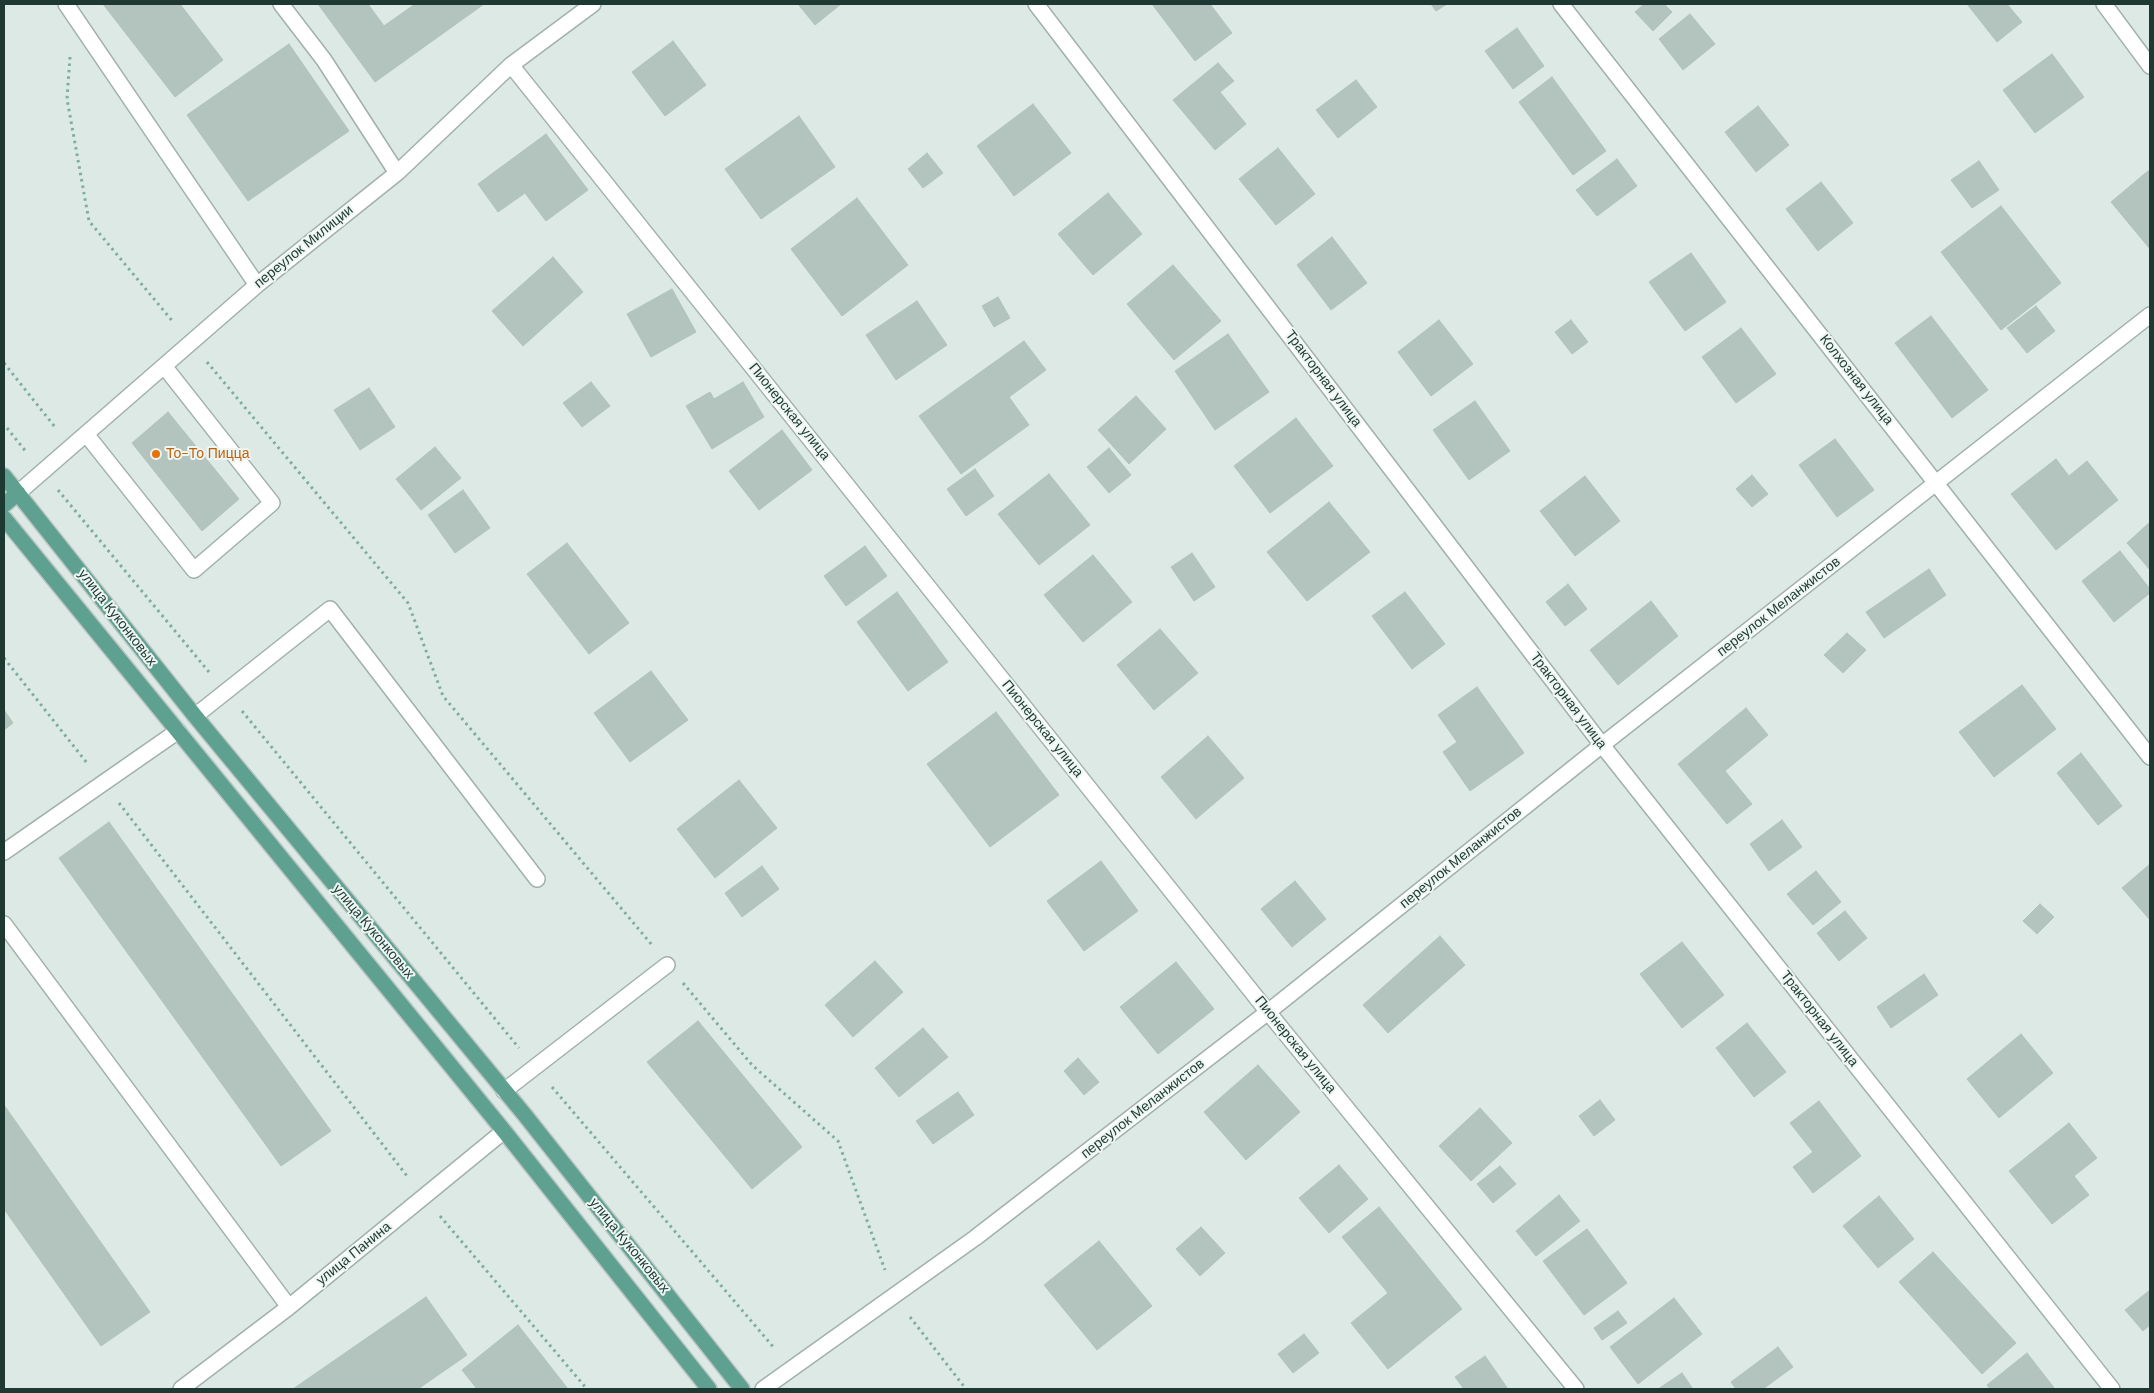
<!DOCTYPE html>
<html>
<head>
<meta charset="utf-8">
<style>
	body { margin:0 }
	#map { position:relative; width:2154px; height:1393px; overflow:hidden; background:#dde9e4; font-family:"DM Sans",sans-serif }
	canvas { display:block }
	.frame { position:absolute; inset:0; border:5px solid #1e3932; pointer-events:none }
</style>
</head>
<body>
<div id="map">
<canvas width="2154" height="1393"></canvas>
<div class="frame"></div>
</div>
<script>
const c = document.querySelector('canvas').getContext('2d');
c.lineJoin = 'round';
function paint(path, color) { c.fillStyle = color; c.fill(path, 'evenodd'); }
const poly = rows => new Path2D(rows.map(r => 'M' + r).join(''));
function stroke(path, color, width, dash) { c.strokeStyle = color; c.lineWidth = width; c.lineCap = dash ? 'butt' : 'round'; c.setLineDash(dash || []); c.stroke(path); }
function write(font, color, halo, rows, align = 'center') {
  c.font = font + ' "DM Sans",sans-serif'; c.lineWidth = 4; c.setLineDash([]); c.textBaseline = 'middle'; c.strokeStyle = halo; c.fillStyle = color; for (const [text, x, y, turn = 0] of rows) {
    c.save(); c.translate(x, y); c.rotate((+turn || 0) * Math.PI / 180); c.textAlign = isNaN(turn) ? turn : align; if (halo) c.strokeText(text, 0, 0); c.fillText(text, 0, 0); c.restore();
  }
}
const building = poly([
	[103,4,180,4,223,60,175,97,103,4],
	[318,4,368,4,384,26,415,4,484,4,375,82,318,4],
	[798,4,841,4,815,25,798,4],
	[1152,4,1210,4,1232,33,1195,61,1152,4],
	[1431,4,1447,4,1436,11,1431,4],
	[1644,4,1664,4,1672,12,1653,31,1635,12,1644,4],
	[1967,4,2007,4,2022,22,1997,42,1967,4],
	[1690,14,1715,44,1683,70,1659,39,1690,14],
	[1517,28,1544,66,1513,89,1485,51,1517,28],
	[673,41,706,85,665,116,632,72,673,41],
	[289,44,349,131,248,201,187,115,289,44],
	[2052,54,2084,97,2035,133,2003,90,2052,54],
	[1218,63,1234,81,1220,92,1246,124,1215,150,1173,100,1218,63],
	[1552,77,1606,151,1573,175,1519,102,1552,77],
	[1356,80,1377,107,1338,138,1316,110,1356,80],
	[1033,104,1071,153,1014,196,977,146,1033,104],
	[1758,106,1789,145,1756,172,1725,132,1758,106],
	[799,116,835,167,761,219,725,169,799,116],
	[546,134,588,190,546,221,525,193,498,212,478,184,546,134],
	[1278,148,1315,194,1276,225,1239,179,1278,148],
	[927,153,943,173,923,188,908,169,927,153],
	[1617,159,1637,186,1597,216,1576,190,1617,159],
	[1979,161,1999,190,1972,208,1951,180,1979,161],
	[2148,171,2150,174,2150,249,2111,202,2148,171],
	[1821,182,1853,223,1818,251,1786,209,1821,182],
	[1108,193,1142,234,1093,275,1058,234,1108,193],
	[857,198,908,265,842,316,791,249,857,198],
	[2001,206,2061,283,2001,330,1941,252,2001,206],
	[1332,237,1367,283,1331,310,1297,265,1332,237],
	[1691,253,1726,302,1685,331,1649,282,1691,253],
	[553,257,583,292,523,346,492,311,553,257],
	[1173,265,1221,321,1174,360,1127,304,1173,265],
	[672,289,696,332,651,357,627,314,672,289],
	[998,297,1010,318,994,327,982,306,998,297],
	[917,301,947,345,896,380,866,335,917,301],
	[2036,306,2055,331,2027,353,2007,328,2036,306],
	[1931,316,1988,390,1952,418,1895,343,1931,316],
	[1439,320,1473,364,1431,396,1398,352,1439,320],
	[1571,320,1588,342,1572,354,1555,332,1571,320],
	[1741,328,1776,374,1736,403,1702,357,1741,328],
	[1228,334,1269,392,1215,430,1175,371,1228,334],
	[1024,341,1046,370,1009,397,1029,425,961,474,919,416,1024,341],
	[591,382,610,406,582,427,563,403,591,382],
	[743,382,764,417,712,449,686,406,710,392,714,399,743,382],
	[369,388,395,427,360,450,334,410,369,388],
	[1136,396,1166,429,1129,464,1098,430,1136,396],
	[1475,401,1510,451,1469,480,1433,430,1475,401],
	[168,412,239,499,202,531,132,443,168,412],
	[1296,418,1333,466,1270,513,1234,466,1296,418],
	[782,430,812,470,759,510,729,471,782,430],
	[1835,439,1874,490,1837,517,1799,465,1835,439],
	[435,447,461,478,421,510,396,479,435,447],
	[1109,448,1131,475,1109,493,1087,467,1109,448],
	[2056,459,2069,476,2087,461,2118,500,2056,550,2011,494,2056,459],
	[975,469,994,496,966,516,947,489,975,469],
	[1049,474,1090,525,1039,565,998,514,1049,474],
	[1752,475,1768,494,1752,507,1736,489,1752,475],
	[1585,476,1620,521,1575,556,1540,511,1585,476],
	[463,490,490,528,455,553,428,515,463,490],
	[1329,502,1370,552,1307,601,1267,552,1329,502],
	[2150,522,2150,570,2127,543,2150,522],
	[567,543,629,623,589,654,527,574,567,543],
	[865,546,887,576,846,606,824,576,865,546],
	[2120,551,2150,589,2150,593,2114,622,2082,581,2120,551],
	[1192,553,1215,587,1194,601,1171,567,1192,553],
	[1093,555,1132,602,1083,642,1044,595,1093,555],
	[1929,569,1946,595,1884,638,1866,612,1929,569],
	[1568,584,1587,609,1565,626,1546,602,1568,584],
	[897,592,948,662,908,691,857,622,897,592],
	[1405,592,1445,644,1412,669,1372,616,1405,592],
	[1651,601,1678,636,1618,685,1590,650,1651,601],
	[1160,629,1198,673,1154,710,1117,665,1160,629],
	[1847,633,1866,650,1843,673,1824,655,1847,633],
	[651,671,688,720,630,762,594,713,651,671],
	[2022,685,2056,729,1994,777,1959,732,2022,685],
	[1477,687,1524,753,1470,791,1443,752,1457,742,1438,715,1477,687],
	[1746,708,1768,735,1725,771,1752,804,1727,824,1678,764,1746,708],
	[4,710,13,723,4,730,4,710],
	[996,712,1059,795,990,847,927,764,996,712],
	[1208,736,1244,778,1196,819,1161,777,1208,736],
	[2081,753,2122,806,2098,825,2057,773,2081,753],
	[739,780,777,828,715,878,677,829,739,780],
	[1782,820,1802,847,1769,871,1750,844,1782,820],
	[109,822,331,1131,281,1166,59,858,109,822],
	[1101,861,1138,911,1084,951,1047,901,1101,861],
	[2150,864,2150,920,2122,888,2150,864],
	[762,866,779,889,742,917,725,893,762,866],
	[1816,871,1841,902,1813,925,1787,894,1816,871],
	[1295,881,1326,919,1292,947,1261,909,1295,881],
	[2040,904,2054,917,2037,934,2023,921,2040,904],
	[1845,911,1867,938,1839,961,1817,933,1845,911],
	[1440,936,1465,965,1388,1033,1363,1005,1440,936],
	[1682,942,1724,995,1682,1028,1640,974,1682,942],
	[875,961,903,992,853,1037,825,1005,875,961],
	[1176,962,1214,1009,1158,1054,1120,1007,1176,962],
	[1924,974,1938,995,1891,1028,1877,1007,1924,974],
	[698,1021,802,1147,752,1189,647,1062,698,1021],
	[1747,1023,1786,1072,1754,1097,1716,1048,1747,1023],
	[923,1028,948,1057,899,1097,875,1068,923,1028],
	[2021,1034,2053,1073,1999,1118,1967,1079,2021,1034],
	[1078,1058,1099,1082,1084,1095,1064,1071,1078,1058],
	[1258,1065,1300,1112,1246,1160,1204,1112,1258,1065],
	[958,1092,974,1115,933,1144,916,1121,958,1092],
	[1600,1100,1615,1120,1594,1136,1579,1116,1600,1100],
	[1819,1101,1861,1156,1813,1193,1793,1167,1813,1152,1790,1123,1819,1101],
	[4,1105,150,1312,101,1346,4,1209,4,1105],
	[1480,1108,1512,1143,1471,1181,1439,1146,1480,1108],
	[2069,1123,2097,1158,2074,1176,2089,1195,2052,1224,2009,1171,2069,1123],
	[1339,1165,1368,1199,1329,1233,1299,1198,1339,1165],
	[1500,1166,1516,1184,1493,1203,1477,1184,1500,1166],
	[1559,1195,1580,1221,1536,1256,1516,1231,1559,1195],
	[1879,1196,1914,1239,1878,1268,1843,1226,1879,1196],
	[1379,1207,1462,1309,1388,1369,1351,1323,1388,1293,1342,1237,1379,1207],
	[1201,1227,1225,1253,1200,1276,1176,1249,1201,1227],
	[1587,1229,1627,1283,1584,1315,1543,1261,1587,1229],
	[1099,1241,1152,1306,1097,1350,1044,1285,1099,1241],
	[1933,1252,2016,1343,1982,1374,1899,1282,1933,1252],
	[2150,1290,2150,1325,2143,1331,2125,1310,2150,1290],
	[426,1297,467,1355,418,1389,293,1389,426,1297],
	[1674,1298,1702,1334,1638,1384,1610,1347,1674,1298],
	[1618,1311,1627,1323,1602,1340,1594,1328,1618,1311],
	[518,1325,568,1389,477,1389,462,1370,518,1325],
	[1304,1334,1319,1353,1293,1373,1278,1354,1304,1334],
	[1778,1347,1793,1367,1763,1389,1736,1389,1731,1382,1778,1347],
	[2027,1353,2055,1389,1990,1389,1987,1385,2027,1353],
	[1485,1356,1508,1389,1464,1389,1455,1377,1485,1356],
	[1682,1373,1693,1389,1658,1389,1682,1373]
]);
const path = poly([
	[70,57,67,99,89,221,174,323],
	[207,362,408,603,443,696,652,945],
	[4,363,55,427],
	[7,428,27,453],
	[58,490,209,672],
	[4,658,87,763],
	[242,711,519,1048],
	[119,803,407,1176],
	[683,983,752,1065,838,1141,885,1270],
	[552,1087,775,1349],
	[440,1216,587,1389],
	[910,1317,966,1389]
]);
const minor = poly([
	[66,4,257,285],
	[281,4,324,60,397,173],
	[1036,4,1602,745,2112,1389],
	[1561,4,2150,757],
	[2104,4,2150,66],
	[511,65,1268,1012,1576,1389],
	[86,434,194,570,272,503,164,366],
	[18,493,257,285,397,173,511,65,593,4],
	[195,716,330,609,537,879],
	[4,852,178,731],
	[4,924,289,1307],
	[504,1091,667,965],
	[181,1389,289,1307,504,1131],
	[763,1389,975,1238,1268,1012,1602,745,2150,315]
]);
const major = poly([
	[4,476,195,716,524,1114,742,1389],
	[4,505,18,493],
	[4,518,504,1131,709,1389]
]);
const markers = [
	[156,454,5,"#e8710a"]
];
const streetNames = [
	["переулок Милиции",304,247,-39],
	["Тракторная улица",1323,379,53],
	["Колхозная улица",1856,380,52],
	["Пионерская улица",789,412,51],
	["переулок Меланжистов",1779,607,-38],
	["улица Куконковых",117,618,52],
	["Тракторная улица",1568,701,53],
	["Пионерская улица",1042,729,51],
	["переулок Меланжистов",1461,858,-39],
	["улица Куконковых",373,932,50],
	["Тракторная улица",1819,1019,52],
	["Пионерская улица",1295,1045,51],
	["переулок Меланжистов",1143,1109,-38],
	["улица Куконковых",629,1246,51],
	["улица Панина",354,1254,-39]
];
const foodNames = [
	["То-То Пицца",166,454]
];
paint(building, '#b2c4bd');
stroke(building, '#afc3bb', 1);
stroke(minor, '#a0b1ab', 18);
stroke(major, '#bcc4c2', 18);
stroke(path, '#7cae9f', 3, [2.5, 4]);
stroke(minor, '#fff', 15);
stroke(major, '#5fa191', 15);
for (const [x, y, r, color] of markers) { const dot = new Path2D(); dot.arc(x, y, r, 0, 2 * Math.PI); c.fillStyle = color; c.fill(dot); stroke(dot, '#edf6f2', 2); }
write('14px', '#1e3932', '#edf6f2', streetNames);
write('14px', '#c56008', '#edf6f2', foodNames, 'left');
</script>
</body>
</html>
